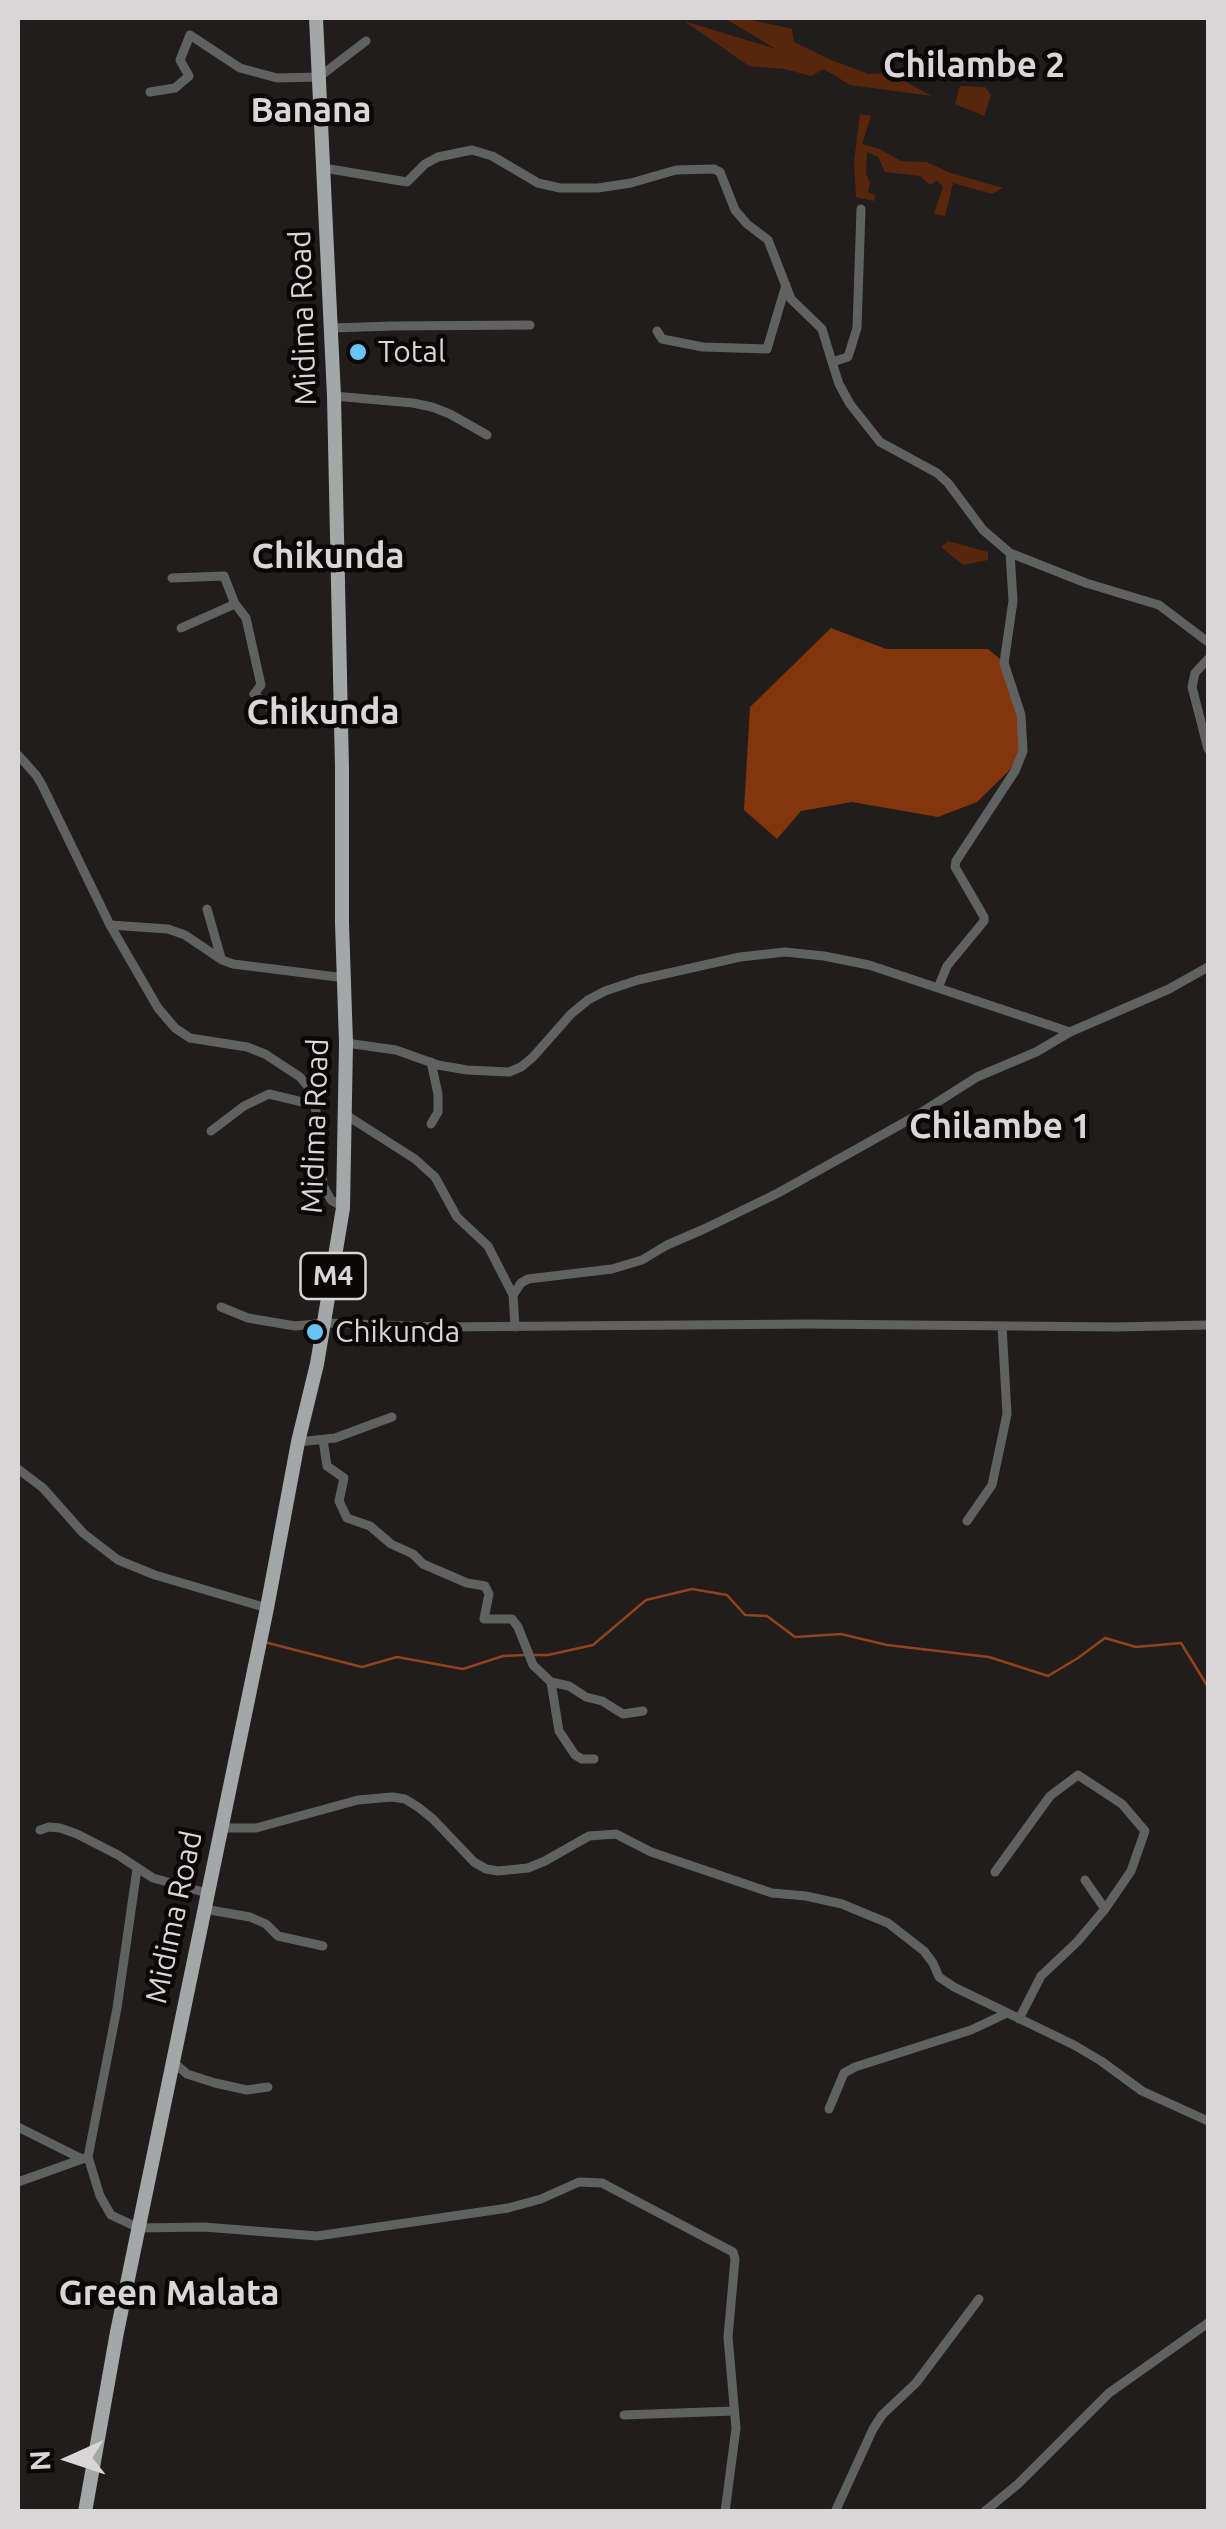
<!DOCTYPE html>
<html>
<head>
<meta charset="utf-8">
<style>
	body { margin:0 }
	#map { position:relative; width:1226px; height:2529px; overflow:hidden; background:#201d1c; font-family:Ubuntu,sans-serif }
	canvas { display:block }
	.frame { position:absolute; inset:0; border:20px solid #d8d6d6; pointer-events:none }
	.north { position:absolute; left:20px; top:2409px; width:100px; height:100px; -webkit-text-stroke:8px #090807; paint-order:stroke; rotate:267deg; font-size:28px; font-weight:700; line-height:40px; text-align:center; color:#d8d6d6 }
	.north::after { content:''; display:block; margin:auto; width:35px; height:45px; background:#d8d6d6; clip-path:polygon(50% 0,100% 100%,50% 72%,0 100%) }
</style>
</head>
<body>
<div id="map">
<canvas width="1226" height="2529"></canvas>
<div class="frame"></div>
<div class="north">N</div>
</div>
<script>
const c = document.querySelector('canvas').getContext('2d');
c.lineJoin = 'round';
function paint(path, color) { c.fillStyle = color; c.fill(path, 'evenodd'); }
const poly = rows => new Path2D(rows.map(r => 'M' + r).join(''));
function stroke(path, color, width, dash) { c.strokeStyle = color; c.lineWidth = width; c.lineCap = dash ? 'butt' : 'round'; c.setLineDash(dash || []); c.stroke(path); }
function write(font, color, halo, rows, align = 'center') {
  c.font = font + ' Ubuntu,sans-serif'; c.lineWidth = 9; c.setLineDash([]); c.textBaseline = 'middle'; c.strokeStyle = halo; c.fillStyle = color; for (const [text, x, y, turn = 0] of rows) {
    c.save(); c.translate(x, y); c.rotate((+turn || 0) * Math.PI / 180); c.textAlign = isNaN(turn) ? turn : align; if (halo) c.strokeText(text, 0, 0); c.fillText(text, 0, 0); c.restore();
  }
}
const green = poly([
	[724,18,743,18,792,29,794,42,829,59,869,74,889,73,932,96,850,85,824,69,811,76,785,69,749,66,684,21,776,49],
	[960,86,985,87,991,95,984,116,955,104],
	[860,114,871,116,862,144,880,149,901,161,926,162,951,173,1003,188,992,194,953,183,945,216,934,214,943,186,937,181,930,185,920,176,885,172,878,157,867,152,866,174,870,183,868,192,876,196,874,201,856,197,854,162],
	[948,541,988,552,988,560,963,565,941,547]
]);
const forest = poly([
	[831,628,886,649,988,649,1001,660,1020,717,1019,761,977,802,938,817,852,802,801,811,777,839,744,810,750,707]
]);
const stream = poly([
	[268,1643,362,1667,397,1657,463,1669,503,1656,524,1655],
	[532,1655,548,1655,593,1645,646,1600,692,1589,727,1595,745,1615,767,1616,795,1637,841,1634,887,1645,989,1657,1048,1676,1078,1658,1105,1638,1136,1647,1181,1643,1208,1687]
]);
const minor = poly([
	[150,92,175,88,189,76,180,60,190,35,240,68,277,78,319,77,366,41],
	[324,168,407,182,425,164,438,157,472,150,492,156,538,183,560,188,598,188,631,183,676,170,714,169,720,172,735,210,747,224,768,240,791,299,822,329,832,362,848,357,857,328,861,209],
	[332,328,392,326,530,325],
	[657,331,662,339,703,347,767,349,786,285],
	[832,362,839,384,850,404,880,442,937,473,948,483,983,530,1010,553,1086,583,1159,605,1208,642],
	[334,396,413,403,432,407,450,414,487,435],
	[172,578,224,576,235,604,181,628],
	[233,601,246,618,261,685,254,694,276,713,341,716],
	[1208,659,1195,673,1192,687,1208,749],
	[18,755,36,775,42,785,110,925,158,1008,175,1028,190,1038,247,1047,265,1054,300,1077,309,1088,315,1105,320,1139,323,1185,331,1200,343,1207],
	[207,909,221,958],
	[110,925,168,929,185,935,222,960,233,964,345,978],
	[938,988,947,966,984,921,984,917,955,867,956,861,1015,771,1023,751,1021,715,1004,663,1013,601,1010,553],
	[346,1043,396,1050,438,1065,467,1070,509,1072,521,1067,533,1057,571,1014,588,1000,605,991,638,980,740,957,785,952,824,956,869,965,1070,1032],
	[431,1062,438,1094,438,1112,431,1124],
	[346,1115,415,1159,435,1177,457,1217,488,1246,513,1295,515,1327],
	[211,1131,244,1106,269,1094,315,1105],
	[513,1295,521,1283,528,1279,612,1269,642,1260,667,1245,704,1229,778,1193,914,1117,977,1077,1036,1052,1070,1032,1169,989,1208,967],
	[221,1307,248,1318,295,1326,325,1323,440,1327,810,1324,1116,1327,1208,1325],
	[323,1440,327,1466,344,1478,339,1501,347,1518,370,1526,391,1544,413,1554,423,1564,467,1583,485,1586,489,1594,484,1619,512,1619,518,1627,533,1665,551,1682,569,1686,586,1697,602,1701,623,1714,643,1711],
	[298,1442,335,1438,392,1417],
	[18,1469,43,1488,83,1533,118,1560,155,1575,267,1608],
	[967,1521,992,1485,1007,1414,1002,1326],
	[551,1682,559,1731,575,1755,582,1759,594,1759],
	[220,1828,256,1828,358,1800,392,1797,405,1799,418,1807,433,1819,474,1862,486,1869,498,1871,528,1868,545,1861,589,1836,616,1834,651,1852,772,1893,806,1896,842,1904,888,1923,924,1951,933,1963,939,1977,954,1987,1074,2045,1101,2061,1142,2091,1208,2121],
	[40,1830,49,1827,60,1828,77,1834,118,1855,153,1878,207,1893],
	[137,1869,117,2008,88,2157,100,2196,111,2215,139,2228,204,2227,317,2236,508,2208,541,2199,579,2182,602,2183,733,2252,735,2259,728,2337,736,2428,725,2512],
	[995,1872,1050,1796,1078,1775,1122,1804,1145,1831,1131,1871,1105,1909],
	[204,1909,250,1917,266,1924,278,1936,323,1946],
	[1019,2019,1041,1976,1077,1942,1105,1909,1085,1880],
	[172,2061,187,2074,215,2083,247,2090,268,2087],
	[829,2109,844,2073,855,2067,971,2030,1005,2014],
	[18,2127,80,2158],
	[18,2182,88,2157],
	[624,2415,733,2411],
	[835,2512,873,2429,882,2415,916,2383,979,2299],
	[984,2512,1018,2484,1109,2393,1208,2323]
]);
const primary = poly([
	[85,2512,117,2332,267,1608,298,1442,317,1364,343,1208,346,1043,342,923,342,769,334,396,316,18]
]);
const markers = [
	[358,352,10,"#67c4f0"],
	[315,1332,10,"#67c4f0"]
];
const shields = [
	[333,1276,65]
];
const shieldNames = [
	["M4",333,1276]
];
const streetNames = [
	["Midima Road",303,318,-92],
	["Midima Road",315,1126,-88],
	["Midima Road",174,1917,-78]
];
const poiNames = [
	["Total",378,352],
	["Chikunda",335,1332]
];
const quarterNames = [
	["Chilambe 2",974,65],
	["Banana",311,110],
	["Chikunda",328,556],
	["Chikunda",323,712],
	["Chilambe 1",1000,1126],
	["Green Malata",169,2293]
];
paint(green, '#58260d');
paint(forest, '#83360c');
stroke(stream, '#92431d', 2.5);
stroke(minor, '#606262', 9);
stroke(primary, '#a4a7a8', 14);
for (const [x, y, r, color] of markers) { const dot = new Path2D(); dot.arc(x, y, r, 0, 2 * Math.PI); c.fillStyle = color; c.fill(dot); stroke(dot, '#090807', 4); }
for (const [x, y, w] of shields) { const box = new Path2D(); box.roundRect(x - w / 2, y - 23, w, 46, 8); c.fillStyle = '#090807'; c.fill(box); stroke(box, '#d8d6d6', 2.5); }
write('bold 28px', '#d8d6d6', null, shieldNames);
write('30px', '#d8d6d6', '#090807', streetNames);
write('30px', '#d8d6d6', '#090807', poiNames, 'left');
write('bold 35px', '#d8d6d6', '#090807', quarterNames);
</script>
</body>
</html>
